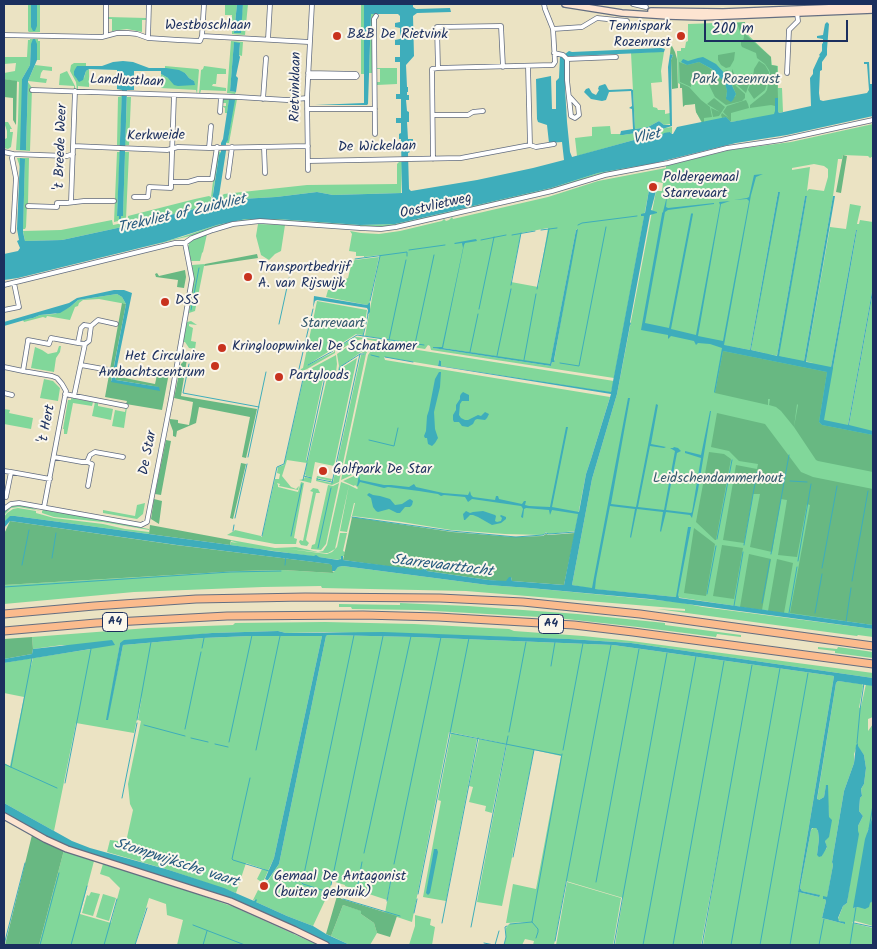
<!DOCTYPE html>
<html>
<head>
<meta charset="utf-8">
<style>
	body { margin:0 }
	#map { position:relative; width:877px; height:949px; overflow:hidden; background:#ebe3c3; font-family:Kalam,sans-serif }
	canvas { display:block }
	.frame { position:absolute; inset:0; border:5px solid #1b2f5e; pointer-events:none }
	.scale { position:absolute; left:704px; top:20px; width:144px; height:22px; box-sizing:border-box; border:2px solid #1b2f5e; border-top:0; padding-left:6px; font-size:15px; line-height:18px; white-space:nowrap; color:#1b2f5e; -webkit-text-stroke:4px #fbf7ec; paint-order:stroke }
</style>
</head>
<body>
<div id="map">
<canvas width="877" height="949"></canvas>
<div class="frame"></div>
<div class="scale">200 m</div>
</div>
<script>
const c = document.querySelector('canvas').getContext('2d');
c.lineJoin = 'round';
function paint(path, color) { c.fillStyle = color; c.fill(path, 'evenodd'); }
const poly = rows => new Path2D(rows.map(r => 'M' + r).join(''));
function stroke(path, color, width, dash) { c.strokeStyle = color; c.lineWidth = width; c.lineCap = dash ? 'butt' : 'round'; c.setLineDash(dash || []); c.stroke(path); }
function write(font, color, halo, rows, align = 'center') {
  c.font = font + ' Kalam,sans-serif'; c.lineWidth = 4; c.setLineDash([]); c.textBaseline = 'middle'; c.strokeStyle = halo; c.fillStyle = color; for (const [text, x, y, turn = 0] of rows) {
    c.save(); c.translate(x, y); c.rotate((+turn || 0) * Math.PI / 180); c.textAlign = isNaN(turn) ? turn : align; if (halo) c.strokeText(text, 0, 0); c.fillText(text, 0, 0); c.restore();
  }
}
const green = poly([
	[28,4,31,4,31,27,37,26,37,4,40,4,40,32,29,32,28,31],
	[225,4,237,4,234,32,240,33,243,4,248,4,245,35,232,34,232,15,225,15],
	[361,4,364,4,364,74,361,74],
	[371,14,375,14,375,15,373,73,369,73],
	[108,17,146,18,146,20,142,20,142,32,127,29,112,31,112,19,108,19],
	[745,22,746,33,771,57,772,65,778,66,778,88,782,88,783,112,779,113,778,111,778,94,775,115,731,122,731,121,703,125,696,112,695,104,684,105,683,86,678,83,677,51,681,51,681,48,685,48,686,42,688,41,688,24],
	[30,39,38,39,38,41,40,41,40,60,37,60,37,44,31,44,30,65,22,79,26,150,28,82,32,88,30,151,16,150,18,121,19,82,4,79,4,73,15,71,16,63,4,64,4,57,27,57,28,40,30,40],
	[231,41,243,42,242,56,239,55,240,43,234,43,230,91,236,92,235,94,227,93],
	[654,52,664,52,661,71,662,82,651,83,653,107,657,108,658,110,665,110,665,114,670,113,670,124,664,125,659,121,648,127,635,129,631,53],
	[74,63,86,63,86,66,81,66,74,71,77,79,84,78,86,71,89,69,89,87,78,86,78,90,77,90,76,82,70,71,71,65],
	[35,65,52,67,52,71,43,70,41,73,40,78,47,79,46,83,28,81],
	[165,66,198,69,199,70,197,94,196,90,161,88,161,74,168,78,194,81,189,78,185,73,165,69],
	[204,66,226,69,226,74,217,74,216,84,213,84,212,86,226,88,226,91,201,90,200,94,199,94,201,70,203,69],
	[377,68,397,68,397,84,377,85,377,82,380,82,380,69,377,69],
	[67,71,75,86,75,90,74,90,74,86,59,85,60,74],
	[122,96,120,145,117,145,118,97],
	[127,97,131,97,129,145,125,145],
	[223,99,237,99,229,143,226,143,228,139,234,101,229,100,227,113,225,113,225,108,222,106,226,106,226,103,223,103],
	[4,122,8,122,12,129,10,129,10,132,13,132,11,147,8,149,4,148,4,141,5,139,7,138,7,131],
	[873,124,873,156,870,158,868,156,843,155,842,159,838,159,833,196,804,361,778,356,807,196,805,196,777,356,751,350,779,192,778,192,750,350,723,345,814,363,806,362,830,227,846,229,850,204,861,206,857,224,859,224,860,220,873,222,873,286,848,425,849,425,873,292,873,625,762,610,676,597,592,589,572,585,592,479,617,394,656,191,662,191,663,183,652,181,650,189,649,190,614,378,431,350,430,346,428,345,425,349,363,339,354,341,337,352,336,348,356,337,412,343,365,336,380,255,364,257,364,256,356,256,356,252,349,251,352,234,350,231,361,233,379,234,400,231,442,221,444,219,446,221,449,220,452,217,453,219,548,197,598,181,666,168,666,166,730,150,791,142],
	[814,164,824,166,828,169,828,177,824,191,809,189,807,191,810,167,792,170,792,168],
	[548,228,538,287,511,282,521,233],
	[577,229,554,361,555,361,555,362,552,362,551,366,434,348,434,347,443,348,550,365,576,230],
	[856,230,857,230,833,368,831,367],
	[610,126,611,134,620,134,623,135,672,127,672,134,670,132,663,135,634,140,577,156,575,138,592,136,592,127],
	[217,151,221,152,219,156,213,192,213,196,211,197,212,200,210,205,122,227,62,240,25,241,23,231,61,230,112,220,113,225,128,222,128,216,195,199,209,196,211,197],
	[117,152,120,152,117,215,119,216,119,218,121,216,123,215,125,152,129,152,126,219,114,222],
	[17,158,29,158,28,204,27,204,26,227,25,229,23,229,25,159,20,159,20,167],
	[399,162,402,162,401,193,333,195,317,192,276,197,241,199,220,202,219,200,219,198,224,194,307,185,397,184,397,164],
	[653,163,654,164,641,167,595,175,552,190,393,226,368,227,272,220,231,223,190,236,144,247,182,237,217,225,246,219,277,219,360,225,395,224,551,188,598,173],
	[258,224,285,225,281,251,275,254,269,260,261,255,256,236],
	[207,234,203,252,202,253,200,261,191,261,188,248,189,243,193,239],
	[379,257,369,304,367,305,326,297,328,290,333,289,337,286,339,278,346,279,348,278,352,262,355,260],
	[205,264,204,266,195,311,189,313,193,285,192,265],
	[117,294,122,297,126,304,99,299,83,300,79,303,78,306,75,307,70,320,47,316,46,318,43,317,24,322,23,320,33,318,40,315,55,314,70,307,78,300],
	[317,301,367,310,363,335,356,334,306,366,334,352,335,349,335,353,307,369,300,372,301,369,303,368],
	[191,321,197,325,189,324,189,326,193,328,191,341,196,342,195,349,189,348,185,342,183,342,187,322],
	[361,341,374,343,370,347,366,354,339,482,332,485,316,481,317,476,332,479,331,481,318,478,318,480,331,483,333,482,361,355,365,354,361,352,339,368,340,369,357,358,334,466,315,462,311,483,299,480,304,479,305,477,310,478,310,477,306,476,305,474,307,463,287,460,282,476,291,487,296,489,299,486,298,490,279,486,280,484,277,483,278,485,278,487,298,492,301,482,304,483,294,538,297,539,296,544,275,544,227,535,234,531,235,530,261,536,261,537,262,537,275,479,279,479,280,474,277,473,278,467,284,465,303,381,301,374,336,355,337,364,336,372,338,371,339,366,337,354,353,343],
	[333,371,335,372,327,378,308,460,307,461,306,460,324,375],
	[380,344,614,381,611,392,608,392,441,366,441,361,439,360,438,366,384,357,385,360,610,397,591,459,586,474,575,531,549,534,546,532,543,535,505,534,451,530,402,522,352,516,355,503,354,503,347,532,340,531,349,485,357,489,358,488,355,485,354,486,343,481,356,475,357,474,357,476,361,473,352,475,341,480,368,355,374,346],
	[59,346,61,346,60,352,56,358,54,372,31,368,35,347,42,350,48,354,57,352],
	[44,379,53,381,60,388,58,401,40,398],
	[71,398,93,402,92,406,73,403,67,434,64,434,64,429,63,429,68,400,71,400],
	[95,402,98,403,98,406,113,409,111,420,92,416],
	[126,407,127,407,124,428,112,426,115,410,125,412],
	[4,409,10,410,9,413,33,418,31,429,4,424],
	[341,482,349,485,335,549,328,553,325,553,289,549,327,554,332,552,337,547,340,533,347,533,343,551,345,552,344,556,342,556,340,560,230,545,231,542,238,543,231,541,231,540,275,548,296,547,318,552,323,551,327,545],
	[339,483,326,544,321,550,311,549,312,545,315,544,328,485,333,486],
	[313,488,318,489,320,493,316,493,306,540,309,543,307,546,301,545,299,542,300,540,303,541,313,492,310,491],
	[145,503,143,514,137,519,103,513,103,510,135,516,137,505],
	[14,505,21,505,32,507,34,509,42,511,44,509,149,529,149,530,103,522,54,517,42,513,42,511,19,507,11,508,4,515,5,511],
	[18,508,36,511,36,513,54,518,103,524,125,529,149,532,149,534,15,516,4,522,4,517,7,513,13,509],
	[343,566,488,585,530,588,678,602,703,607,873,629,873,637,858,635,857,636,657,609,685,611,685,609,466,591,322,588,321,586,263,587,134,592,4,604,4,585,240,571,283,570,333,573,338,567],
	[400,603,468,606,578,614,665,623,665,625,741,635,741,637,717,634,716,637,638,627,557,618,417,610,352,609,351,607,339,607,339,604,399,605,400,605],
	[325,622,414,624,509,629,514,631,583,636,631,641,873,673,873,678,631,643,569,639,324,632,286,633,278,631,212,633,120,643,107,721,123,645,203,638,250,636,322,636,274,858,263,882,261,881,260,881,257,879,262,869,267,870,246,863,236,893,169,870,107,852,110,840,126,842,133,810,130,804,128,784,141,721,138,720,142,695,134,733,76,723,54,831,4,803,4,763,10,766,24,697,4,693,4,663,32,658,30,670,33,658,91,649,62,645,33,649,32,637,148,628,233,625,235,623],
	[328,635,414,637,613,645,834,676,798,892,819,897,819,895,802,891,800,888,811,830,813,828,816,828,818,831,819,839,817,855,822,856,824,850,827,848,825,841,829,817,826,786,824,797,819,800,817,800,836,683,838,681,862,684,863,686,859,708,861,707,866,684,873,686,873,722,873,717,868,719,868,731,873,724,873,816,871,824,868,830,854,908,858,907,862,907,873,901,873,926,855,921,852,923,873,928,873,945,703,945,721,837,701,945,615,945,623,898,566,881,554,945,533,945,534,941,525,939,522,945,504,945,506,937,506,928,509,924,531,922,506,923,513,884,536,889,561,756,534,750,502,906,477,902,507,744,449,732,412,922,385,913,394,865,387,900,345,886,345,885,332,881,329,892,313,926,287,916,256,902,255,899,254,901,253,900,258,890,262,892,265,887,269,888,270,886,266,884,279,864,326,636],
	[857,746,864,755,866,768,864,784,861,789,862,796,860,798,859,811,863,816,858,826,847,903,843,906,838,919,838,920,845,924,822,918,826,901,824,897,827,898,833,865,832,862,844,791,854,763,854,754],
	[818,647,837,649,838,647,873,652,873,658,835,653,835,651,818,649],
	[451,733,477,739,446,901,423,897,441,801,438,800],
	[479,739,506,744,492,813,485,811,486,806,469,802,473,787,469,786],
	[64,850,94,861,80,914,111,923,120,888,109,877,100,874,103,864,169,884,234,907,318,945,177,945,183,920,167,915,166,904,149,898,135,945,39,945],
	[567,882,621,898,613,945,556,945],
	[91,892,100,894,93,916,82,913,87,895,89,896],
	[103,894,116,898,109,921,96,917],
	[343,905,362,911,361,914,374,923,377,933,370,945,350,945,331,936],
	[415,915,431,919,430,925,435,927,432,945,409,945,415,926]
]);
const forest = poly([
	[745,22,745,34,771,57,771,65,777,66,778,98,775,98,775,106,771,105,750,108,750,105,765,93,767,90,770,73,769,70,765,64,757,58,756,53,742,47,741,45,741,42,743,41,744,37,744,35,740,32,737,23],
	[671,44,675,52,677,59,678,88,672,89,671,60,673,55,670,54],
	[735,52,734,60,730,67,726,68,721,65,718,60,718,55],
	[759,61,765,65,769,72,769,77,765,90,754,99,748,90,753,77,754,69],
	[679,62,687,65,699,62,708,67,717,73,709,79,700,75,694,77,691,79,691,87,680,82],
	[732,69,736,78,738,80,747,77,752,73,750,81,746,93,736,84,732,74],
	[727,70,730,72,736,86,745,94,745,98,742,101,726,105,715,97,710,87,709,84,713,78,718,75,725,83,727,91,726,97,735,97,736,94,731,82,724,71],
	[4,79,17,81,16,125,13,120,13,98,4,97],
	[680,83,689,87,701,100,710,107,712,117,704,118,704,122,702,122,696,112,695,104,685,105,683,107,682,88,680,88],
	[714,98,725,107,719,116,713,117,711,108,720,112,707,104],
	[746,100,748,104,749,108,731,113,731,122,726,117,722,118,721,115,722,113,729,118,723,112,727,106],
	[843,155,847,156,841,193,836,192],
	[257,254,258,258,204,266,205,264],
	[185,270,186,277,184,288,177,287,178,280,156,277,155,274,157,273,159,276],
	[122,303,126,304,111,381,159,387,116,380,115,376,155,384,158,370,169,373,162,410,126,404,127,401,105,397],
	[723,351,827,372,819,422,822,425,873,435,873,472,818,461,816,460,794,427,798,405,797,404,794,427,781,411,776,407,769,405,770,399,768,399,768,405,715,393],
	[187,359,181,396,257,409,246,458,242,457,250,417,199,407,196,423,177,431,176,437,173,436,173,431,170,423,170,419,178,420,178,423,189,425,191,415,193,402,174,398,181,364,185,360],
	[717,413,765,424,801,472,813,477,873,489,873,625,790,613,810,505,807,504,797,557,778,555,787,500,781,499,772,552,750,547,760,494,753,494,744,543,723,540,736,465,757,469,758,464,739,461,729,451,711,447],
	[166,440,171,441,161,495,155,494],
	[709,452,724,454,731,459,716,540,715,540,696,522],
	[241,463,246,464,233,519,230,518],
	[154,499,162,501,159,524,151,519],
	[352,517,452,532,514,537,543,536,546,534,549,535,575,533,564,585,512,581,511,577,507,582,488,580,427,571,424,567,423,569,421,571,343,560],
	[10,521,176,545,331,564,332,566,332,571,334,572,333,573,283,570,240,571,4,585,4,534],
	[150,525,231,540,230,545,149,534],
	[694,528,715,544,706,596,684,593],
	[722,545,743,548,734,599,713,596],
	[749,554,771,559,762,610,740,607],
	[777,559,793,563,784,613,768,611],
	[32,637,33,649,32,654,4,659,4,639],
	[32,835,64,850,39,945,5,945],
	[337,896,342,899,397,916,390,937,377,933,374,923,361,914,361,911,343,905,331,936,326,934]
]);
const water = poly([
	[31,4,37,4,37,26,35,31,33,31,31,27],
	[237,4,243,4,241,33,234,33],
	[364,4,413,4,413,7,416,9,450,8,451,12,417,13,413,16,414,56,406,65,407,87,408,87,408,92,407,92,407,95,409,95,409,100,406,100,407,111,409,112,409,122,407,122,408,139,413,139,413,141,408,142,408,147,410,147,410,152,408,153,409,189,411,191,477,180,533,168,564,160,562,142,549,143,547,125,538,122,537,119,536,79,551,76,552,109,556,109,556,81,559,78,560,56,564,58,565,61,565,88,567,122,570,152,572,157,634,140,662,135,664,133,670,132,672,134,673,134,677,127,726,117,731,122,774,114,775,111,775,98,778,98,778,111,779,113,811,106,810,78,813,74,813,70,819,57,820,56,819,55,822,51,822,44,823,43,823,39,817,38,817,36,823,35,825,24,827,22,829,24,827,49,827,55,822,62,822,70,820,71,819,93,820,100,823,101,867,93,869,90,867,64,864,64,864,62,869,62,870,84,873,84,873,116,787,135,736,143,655,163,598,173,551,188,395,224,360,225,277,219,246,219,217,225,164,242,18,278,4,280,4,254,18,251,20,248,17,241,19,240,17,229,20,158,25,159,23,232,25,241,62,240,122,227,210,205,212,201,219,155,221,152,221,143,223,139,229,99,235,100,228,140,226,143,226,151,219,196,219,200,220,202,241,199,276,197,317,192,333,195,402,193,401,139,399,139,399,134,401,133,401,123,396,123,396,118,401,118,401,99,396,99,396,94,400,94,400,62,395,62,395,57,400,57,400,45,395,45,395,40,400,39,400,28,395,27,395,23,400,22,400,16,398,14,371,14,368,104,367,105,315,105,364,103],
	[33,39,35,39,37,44,37,60,28,81,26,150,20,150,22,79,30,65,31,44],
	[234,42,240,43,239,55,240,57,236,76,238,78,236,92,230,91],
	[661,48,665,49,664,52,573,56,567,56,567,57,565,54,569,51,572,52],
	[670,54,673,55,671,60,672,126,662,129,623,135,620,135,621,131,633,129,632,109,629,108,632,106,631,91,609,92,606,100,602,101,591,99,584,92,586,89,589,88,592,93,596,95,599,90,598,89,599,86,605,84,606,85,608,89,609,90,631,89,633,90,635,129,648,127,659,121,664,125,670,125,668,67],
	[703,57,716,64,728,77,736,94,733,100,731,102,726,99,727,91,725,83,712,69,699,62,687,65,681,62,683,59,688,61,698,58],
	[123,61,133,62,149,68,166,68,179,70,185,73,189,78,194,81,195,85,178,86,174,85,168,78,161,74,161,71,134,71,134,90,127,90,123,216,121,216,121,219,119,219,119,216,117,216,122,90,117,89,117,70,89,69,86,71,83,80,79,82,74,75,74,71,77,66,102,66,113,62],
	[763,174,756,177,751,195,724,345,750,350,778,192,780,192,751,350,777,356,805,196,807,196,779,356,804,361,833,196,835,196,806,362,831,367,856,230,857,230,824,420,848,425,873,286,873,292,849,425,873,431,873,435,822,425,819,422,827,372,723,351,715,393,714,392,722,348,710,344,698,343,696,345,694,341,671,336,668,339,668,335,641,330,662,214,662,213,663,212,667,196,666,207,668,208,714,203,714,204,668,210,665,212,645,323,669,328,691,214,692,213,693,214,671,329,696,335,720,205,719,202,730,201,721,204,698,336,723,341,749,201,747,199,734,200,747,198,749,197,754,175],
	[649,190,656,191,651,210,657,212,657,213,650,215,630,322,631,324,630,325,617,394,592,479,572,585,592,588,628,398,630,398,611,504,636,507,656,404,658,405,651,444,666,447,664,448,650,446,638,507,664,510,675,451,670,448,673,448,674,447,678,448,681,451,677,453,666,510,691,513,692,512,701,458,685,453,685,451,701,455,710,411,711,411,698,490,692,518,690,515,666,512,661,532,660,531,663,512,637,509,631,538,630,537,635,509,610,506,596,579,595,589,676,597,688,527,691,527,678,595,679,598,873,625,873,629,650,599,530,588,488,585,343,566,338,567,335,571,332,571,332,566,330,564,177,545,10,521,4,528,5,521,10,516,15,516,260,549,272,551,314,556,316,555,319,557,338,560,341,559,341,556,343,556,343,560,421,570,423,569,424,566,426,567,426,569,427,571,488,580,506,581,509,577,511,577,512,581,564,585,578,514,552,510,550,515,549,510,526,508,524,509,523,518,521,517,523,509,522,507,521,506,472,499,468,502,465,497,444,495,441,496,438,494,419,491,388,487,384,488,360,482,358,486,357,486,359,475,360,480,384,485,391,485,409,487,414,484,416,487,443,493,468,495,470,491,471,495,473,497,495,500,496,496,498,496,499,499,522,504,524,501,526,501,525,505,529,506,550,507,566,427,568,427,552,507,579,512,586,474,591,459,611,394,438,366,439,360,441,361,441,366,611,392,644,216,641,216,641,214,645,213],
	[578,229,554,360,555,362,552,362,551,366,433,348,433,347,442,347,463,248,462,243,455,244,454,243,476,239,477,241,465,243,464,245,443,348,550,364,576,230],
	[114,290,124,290,132,293,115,376,116,380,159,387,160,391,111,382,126,304,122,297,117,294,78,300,70,307,60,313,40,315,33,318,28,319,4,326,4,322,69,303,77,298],
	[314,296,367,305,370,302,370,312,367,316,368,310,367,308,317,300,315,301,313,308],
	[439,372,441,372,440,387,434,412,435,429,438,438,435,443,432,446,428,444,427,438,425,438,424,436,426,431,427,416,429,410,435,379],
	[463,392,469,395,469,401,462,401,460,404,459,415,461,418,465,420,468,420,478,415,481,416,485,412,489,414,487,418,485,420,477,419,475,420,473,424,468,427,462,426,459,422,454,422,453,420,453,415,456,410,456,405,460,399,460,396,461,394],
	[369,493,373,495,380,496,390,499,395,505,402,504,408,500,410,499,413,501,412,505,410,507,405,507,400,513,397,513,389,509,378,512,376,511,373,507,371,498,367,495],
	[466,511,470,513,473,512,483,511,495,515,496,516,495,521,497,522,501,521,502,518,500,516,501,515,506,517,506,519,501,523,492,525,478,517,473,515,470,515,465,520,464,520,463,514],
	[278,631,286,633,383,632,569,639,631,643,873,678,873,686,838,681,836,683,817,799,819,800,824,797,826,785,828,785,829,817,832,820,829,837,825,841,827,847,822,856,819,857,817,855,819,839,818,831,816,828,812,828,811,830,800,888,802,891,820,895,819,897,798,892,834,676,613,645,414,637,328,635,326,636,279,864,268,880,267,880,265,879,274,858,322,636,250,636,203,638,123,645,108,720,106,720,120,643,124,640,212,633],
	[112,640,115,645,4,663,4,659,32,654,33,649],
	[858,743,858,746,864,755,866,768,864,784,861,789,862,796,860,798,859,811,863,816,858,826,858,831,859,834,847,903,843,906,838,918,839,921,845,922,845,924,822,918,826,901,825,899,823,899,823,896,827,897,833,865,832,862,844,791,854,763,856,745],
	[4,803,72,841,90,848,169,870,224,888,254,901,256,899,257,900,256,902,287,916,313,926,326,934,350,945,332,945,265,913,229,898,94,856,64,845,4,814],
	[873,816,873,901,870,903,869,907,865,909,858,907,853,908,865,839],
	[434,849,437,849,438,852,430,893,428,895,426,893]
]);
const stream = poly([
	[578,225,582,223,637,216],
	[541,230,557,228],
	[512,235,535,231],
	[481,240,506,235],
	[409,250,445,245],
	[355,259,407,252,407,256],
	[511,285,521,233],
	[537,289,549,229],
	[370,301,380,256],
	[479,309,494,237],
	[191,310,199,268],
	[279,324,289,278],
	[363,336,368,315],
	[389,340,406,260],
	[415,344,434,255],
	[338,347,357,335,424,345],
	[470,352,478,314],
	[371,355,379,357],
	[497,356,511,289],
	[385,357,413,362],
	[524,360,536,294],
	[560,363,579,366,606,227],
	[189,364,183,393,259,407],
	[308,365,333,351,332,348],
	[299,369,313,309],
	[339,373,340,367,360,354,364,354],
	[369,440,394,446,398,428],
	[248,457,266,372],
	[307,461,325,377,334,371],
	[304,476,311,478],
	[317,479,332,482],
	[303,480,307,463],
	[790,481,807,482],
	[332,483,360,354],
	[352,517,451,531,516,537,543,535,546,533,549,534,575,532],
	[235,518,247,464],
	[233,531,234,525],
	[262,536,277,467,284,464,303,379,301,376],
	[291,536,302,484],
	[717,539,732,460],
	[744,545,757,472],
	[318,548,331,488],
	[771,554,789,455],
	[52,558,56,533],
	[798,561,811,484],
	[22,565,29,530],
	[285,565,286,556],
	[822,568,837,486],
	[852,581,868,491],
	[4,587,230,572,281,571],
	[707,594,716,546],
	[762,603,770,560],
	[734,606,743,552],
	[789,613,797,567],
	[815,613,822,574],
	[846,622,851,588],
	[202,648,204,638],
	[551,666,555,642],
	[137,720,151,642],
	[144,725,185,736],
	[185,729,201,652],
	[509,732,526,642],
	[450,733,561,755],
	[191,738,208,742],
	[229,742,252,635],
	[857,743,860,710,864,683],
	[215,744,228,747],
	[256,750,280,636],
	[563,750,583,643],
	[4,764,57,788],
	[11,767,32,658],
	[250,778,232,859,233,860,269,871],
	[65,783,91,649],
	[122,798,137,723],
	[869,829,873,805],
	[364,853,411,636],
	[513,857,534,750],
	[394,864,441,637],
	[278,875,296,882],
	[303,879,354,635],
	[596,882,639,649],
	[302,883,303,884,325,891],
	[358,884,362,862],
	[331,885,383,636],
	[418,894,469,638],
	[343,899,400,916],
	[387,901,393,869],
	[414,913,417,899],
	[532,922,538,929,538,932,536,938],
	[442,923,478,738],
	[854,923,873,927],
	[510,924,532,922,562,754],
	[193,925,245,945],
	[471,927,508,736],
	[555,941,611,645],
	[484,943,494,945],
	[4,945,25,863],
	[40,945,59,873],
	[71,945,87,886],
	[104,945,117,899],
	[135,945,147,908],
	[203,945,207,931],
	[495,945,499,931],
	[504,945,506,937,505,927,507,926],
	[614,945,667,653],
	[643,945,696,656],
	[673,945,724,661],
	[702,945,752,665],
	[731,945,780,668],
	[760,945,808,673],
	[790,945,799,892],
	[819,945,824,919],
	[850,945,856,907]
]);
const street = poly([
	[633,4,646,7],
	[553,29,582,27,597,18,627,21],
	[4,35,102,37,117,33,128,33,137,34,148,38,178,40,200,41,202,36,309,42],
	[106,36,106,4],
	[202,36,204,4],
	[148,38,149,4],
	[268,39,270,4],
	[554,53,563,55,567,59,567,80,571,116,575,118,579,115,578,106,569,96],
	[567,59,616,57],
	[438,68,437,27,501,26,503,67],
	[787,73,789,30,798,21,797,13],
	[308,77,356,77,357,76,356,74,308,73],
	[32,90,238,97,287,100,307,98],
	[263,99,266,58],
	[307,109,375,109],
	[220,112,221,97],
	[433,115,468,115,473,112,483,111],
	[375,134,374,19,376,16],
	[530,145,536,147,554,144],
	[73,146,167,150,178,147,209,148,308,146],
	[264,147,265,173],
	[209,148,211,126],
	[4,152,13,154,67,156,73,154],
	[433,159,432,69,438,68,553,65,555,62,553,29,545,9,544,4],
	[308,161,461,158,530,145,528,66],
	[308,170,307,98,312,4],
	[228,177,232,147],
	[171,182,174,95],
	[134,197,148,197,149,187,171,188,171,182,188,182,198,179,212,179,217,147],
	[71,202,75,91],
	[28,206,57,207,57,203,67,203,84,201,114,201],
	[13,231,16,178,12,158,13,154],
	[4,285,175,243,185,243,192,238,213,230,233,224,260,221,360,228,381,229,396,227,552,191,605,175,668,163,727,148,781,140,873,120],
	[4,310,19,307,14,283],
	[84,325,91,326,89,341,85,344,78,343,81,328,84,325],
	[91,326,98,320,116,324],
	[81,365,109,370],
	[4,367,23,371],
	[4,393,12,395],
	[65,394,126,406],
	[74,396,85,344],
	[54,457,82,462,87,462,90,455,95,452,123,457],
	[87,462,92,464,88,486],
	[4,471,11,472],
	[6,497,11,472,50,479],
	[44,507,66,391,62,384,57,378,52,376,23,371,28,341,28,340,49,344,51,338,78,343],
	[4,509,11,504,19,503,141,525,147,522,171,399,192,279,185,243]
]);
const secondary = poly([
	[565,4,622,13,668,16,702,17,873,10],
	[651,11,723,12,873,6],
	[4,816,45,839,67,849,230,901,295,930,326,945]
]);
const highway = poly([
	[4,614,94,606,196,599,305,597,440,598,523,602,640,614,873,646],
	[4,631,96,623,227,616,363,615,438,617,574,625,633,632,873,664]
]);
const markers = [
	[337,36,5,"#c8321e"],
	[681,36,5,"#c8321e"],
	[653,187,5,"#c8321e"],
	[248,277,5,"#c8321e"],
	[165,302,5,"#c8321e"],
	[222,348,5,"#c8321e"],
	[215,366,5,"#c8321e"],
	[279,377,5,"#c8321e"],
	[323,471,5,"#c8321e"],
	[264,886,5,"#c8321e"]
];
const shields = [
	[115,622,25],
	[551,624,25]
];
const shieldNames = [
	["A4",115,622],
	["A4",551,624]
];
const streetNames = [
	["Westboschlaan",208,27],
	["Landlustlaan",127,82,2],
	["Rietvinklaan",297,87,-89],
	["Kerkweide",156,137,-1],
	["'t Breede Weer",62,147,-88],
	["De Wickelaan",377,148,-1],
	["Oostvlietweg",436,207,-13],
	["'t Hert",48,424,-79],
	["De Star",149,453,-79]
];
const poiNames = [
	["Tennispark",671,28,"right"],
	["Rozenrust",671,44,"right"],
	["B&B De Rietvink",347,36],
	["Poldergemaal",663,179],
	["Starrevaart",663,195],
	["Transportbedrijf",258,269],
	["A. van Rijswijk",258,285],
	["DSS",175,302],
	["Kringloopwinkel De Schatkamer",232,348],
	["Het Circulaire",205,358,"right"],
	["Ambachtscentrum",205,374,"right"],
	["Partyloods",289,377],
	["Golfpark De Star",333,471],
	["Gemaal De Antagonist",274,878],
	["(buiten gebruik)",274,894]
];
const parkNames = [
	["Park Rozenrust",736,81],
	["Starrevaart",333,325],
	["Leidschendammerhout",718,480]
];
const waterNames = [
	["Vliet",647,138,-13],
	["Trekvliet of Zuidvliet",182,215,-13],
	["Starrevaarttocht",442,567,7],
	["Stompwijksche vaart",176,864,18]
];
paint(green, '#81d79a');
paint(forest, '#68b882');
paint(water, '#3eadbb');
stroke(stream, '#3eadbb', 1);
stroke(street, '#646e81', 5.5);
stroke(secondary, '#646e81', 8);
stroke(highway, '#646e81', 9);
stroke(street, '#fff', 4);
stroke(secondary, '#fde4d1', 5.5);
stroke(highway, '#fbbb8d', 7);
for (const [x, y, r, color] of markers) { const dot = new Path2D(); dot.arc(x, y, r, 0, 2 * Math.PI); c.fillStyle = color; c.fill(dot); stroke(dot, '#fbf7ec', 2); }
for (const [x, y, w] of shields) { const box = new Path2D(); box.roundRect(x - w / 2, y - 9.5, w, 19, 4); c.fillStyle = '#fbf7ec'; c.fill(box); stroke(box, '#1b2f5e', 1); }
write('bold 12px', '#1b2f5e', null, shieldNames);
write('14px', '#1b2f5e', '#fbf7ec', streetNames);
write('14px', '#1b2f5e', '#fbf7ec', poiNames, 'left');
write('14px', '#34596d', '#fbf7ec', parkNames);
write('italic 15px', '#275b7f', '#fbf7ec', waterNames);
</script>
</body>
</html>
